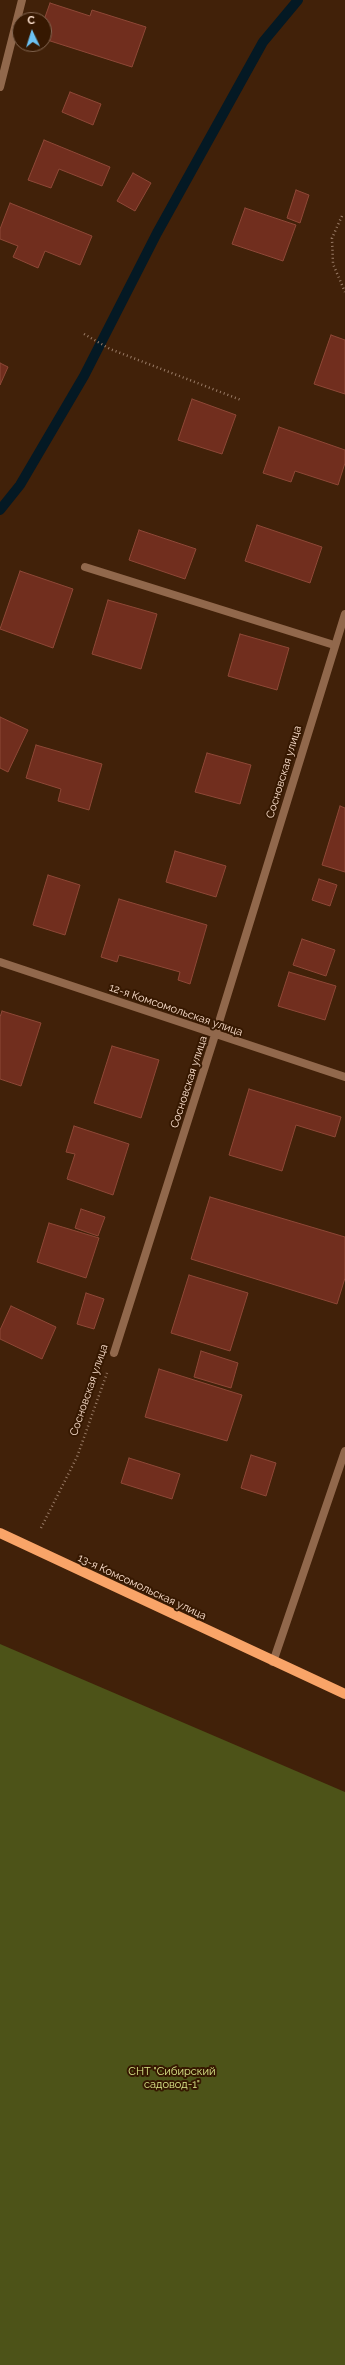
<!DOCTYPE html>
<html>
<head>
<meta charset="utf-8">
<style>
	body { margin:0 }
	#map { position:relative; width:345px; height:2365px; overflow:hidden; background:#412109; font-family:Raleway,sans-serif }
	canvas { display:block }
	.north { position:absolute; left:12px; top:12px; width:40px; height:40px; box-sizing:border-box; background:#361801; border:1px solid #856853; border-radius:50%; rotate:356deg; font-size:11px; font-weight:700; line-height:16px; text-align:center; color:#fce0ce }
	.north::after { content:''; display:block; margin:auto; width:14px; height:18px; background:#6cc2f3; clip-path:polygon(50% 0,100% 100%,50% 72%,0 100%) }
</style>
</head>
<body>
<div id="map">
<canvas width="345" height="2365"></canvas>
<div class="north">С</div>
</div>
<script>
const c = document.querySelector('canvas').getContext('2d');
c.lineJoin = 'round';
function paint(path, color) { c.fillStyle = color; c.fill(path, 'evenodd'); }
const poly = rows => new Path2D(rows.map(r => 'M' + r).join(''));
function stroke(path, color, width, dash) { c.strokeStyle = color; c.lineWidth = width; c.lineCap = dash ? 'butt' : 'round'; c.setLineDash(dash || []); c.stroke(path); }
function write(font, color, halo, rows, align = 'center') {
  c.font = font + ' Raleway,sans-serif'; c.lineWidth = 4; c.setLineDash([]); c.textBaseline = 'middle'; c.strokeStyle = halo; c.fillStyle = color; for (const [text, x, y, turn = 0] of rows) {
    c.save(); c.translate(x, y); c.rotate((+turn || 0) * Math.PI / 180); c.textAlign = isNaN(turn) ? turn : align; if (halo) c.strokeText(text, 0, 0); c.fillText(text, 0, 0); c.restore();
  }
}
const green = poly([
	[0,1644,345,1792,345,2365,0,2365]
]);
const stream = poly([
	[0,510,20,485,84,376,157,233,263,42,298,0]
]);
const building = poly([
	[50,3,90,16,92,10,146,27,132,67,44,39,44,20,50,3],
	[70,92,101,104,93,125,62,112,70,92],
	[44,140,110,167,102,186,59,169,51,188,28,180,44,140],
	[133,173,151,183,135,211,117,201,133,173],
	[296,190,309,195,300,223,287,218,296,190],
	[10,203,92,236,80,265,45,251,38,268,13,257,18,246,0,239,0,229,10,203],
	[245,208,296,225,283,261,232,244,245,208],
	[331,335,345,340,345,394,314,384,331,335],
	[0,363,8,367,0,385,0,363],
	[192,399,236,415,222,454,178,440,192,399],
	[279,427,345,450,345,463,338,485,295,471,291,482,263,473,279,427],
	[257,525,322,547,310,583,245,561,257,525],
	[139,530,196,549,185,579,129,560,139,530],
	[20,571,73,589,53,648,0,629,20,571],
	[108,600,157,614,141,669,92,654,108,600],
	[240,634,289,648,277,690,228,676,240,634],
	[0,717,28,730,8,772,0,768,0,717],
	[36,745,102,764,89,810,58,801,61,789,26,778,36,745],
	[207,753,251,765,240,804,195,792,207,753],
	[340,806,345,808,345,872,322,865,340,806],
	[175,851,226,866,216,897,166,882,175,851],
	[48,875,80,885,65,935,33,925,48,875],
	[319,879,337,885,330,906,312,900,319,879],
	[119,899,207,925,190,984,178,980,180,972,119,955,117,962,101,957,119,899],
	[302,939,335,950,326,976,293,965,302,939],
	[289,972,336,986,325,1020,278,1006,289,972],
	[2,1011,41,1023,21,1086,0,1079,0,1017,2,1011],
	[112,1046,159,1060,141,1118,94,1103,112,1046],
	[249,1089,341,1117,335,1137,296,1125,282,1171,229,1155,249,1089],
	[74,1126,129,1144,113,1195,67,1179,75,1154,66,1152,74,1126],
	[210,1197,345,1237,345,1278,337,1304,191,1259,210,1197],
	[81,1209,105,1217,98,1236,75,1228,81,1209],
	[49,1223,99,1238,86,1278,37,1262,49,1223],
	[189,1275,248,1293,230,1351,171,1333,189,1275],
	[86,1293,104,1299,94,1329,77,1324,86,1293],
	[11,1306,56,1327,42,1359,0,1339,0,1330,11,1306],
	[201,1351,238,1363,231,1388,194,1377,201,1351],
	[159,1369,242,1395,227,1441,145,1417,159,1369],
	[251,1455,276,1463,266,1496,241,1488,251,1455],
	[129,1458,180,1474,172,1499,121,1483,129,1458]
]);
const path = poly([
	[342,216,332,238,333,264,345,292],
	[84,334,110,349,241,400],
	[41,1528,77,1457,107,1373]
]);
const lane = poly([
	[85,567,334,645]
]);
const street = poly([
	[0,87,22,0],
	[0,962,345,1077],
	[114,1353,215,1035,345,614],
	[273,1662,345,1451]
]);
const primary = poly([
	[0,1533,345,1694]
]);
const streetNames = [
	["Сосновская улица",284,772,-73],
	["12-я Комсомольская улица",176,1010,19],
	["Сосновская улица",189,1082,-72],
	["Сосновская улица",89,1390,-71],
	["13-я Комсомольская улица",142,1587,25]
];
const parkNames = [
	["СНТ \"Сибирский",172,2072],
	["садовод-1\"",172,2085]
];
paint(green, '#4d5318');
stroke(stream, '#041924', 10);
paint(building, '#712e1e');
stroke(building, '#8e4837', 1);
stroke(path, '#9a7c67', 2.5, [1, 3]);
stroke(lane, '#91684c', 8);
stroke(street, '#91684c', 8);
stroke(primary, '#f9a468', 10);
write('11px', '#fce0ce', '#361801', streetNames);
write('11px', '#dbe88a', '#361801', parkNames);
</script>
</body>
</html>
